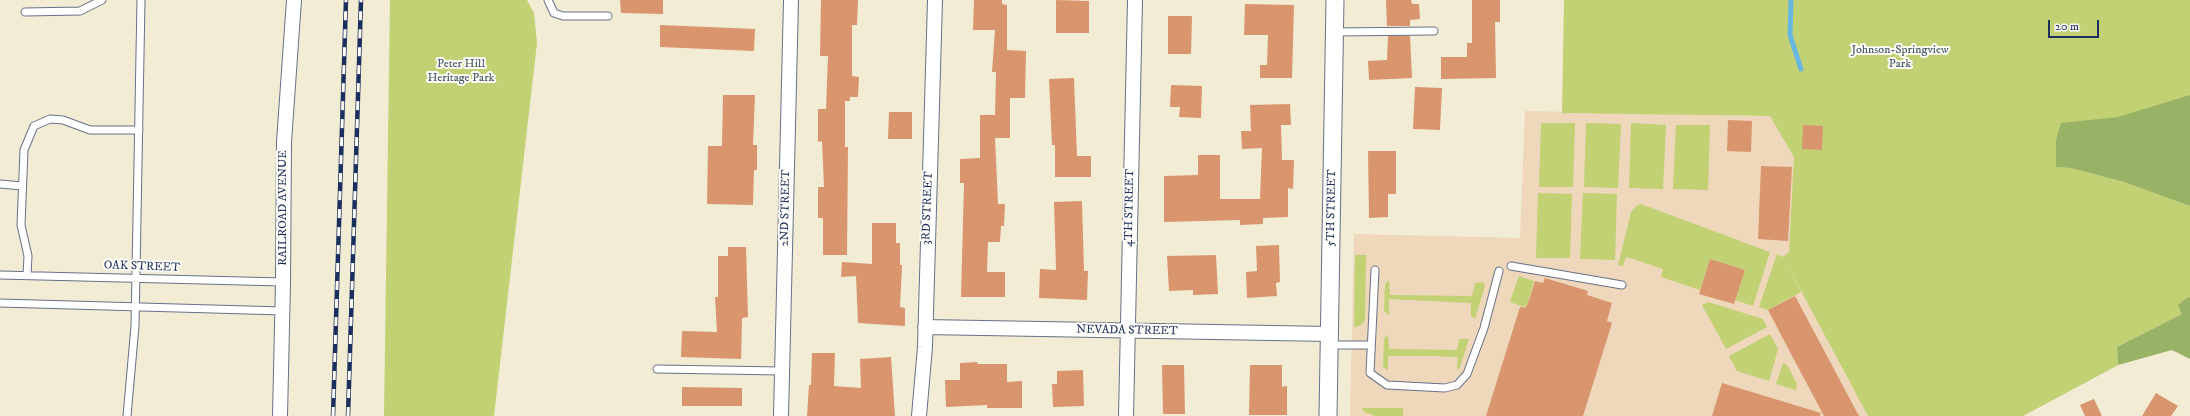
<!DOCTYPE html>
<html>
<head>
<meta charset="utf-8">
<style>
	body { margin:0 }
	#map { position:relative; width:2190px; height:416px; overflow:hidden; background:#f2ecd5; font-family:"IM FELL DW Pica",serif }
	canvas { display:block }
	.scale { position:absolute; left:2048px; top:20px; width:51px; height:18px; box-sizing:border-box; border:2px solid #1b2f5e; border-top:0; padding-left:5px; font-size:12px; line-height:14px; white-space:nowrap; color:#1b2f5e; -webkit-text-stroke:3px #fdfcf7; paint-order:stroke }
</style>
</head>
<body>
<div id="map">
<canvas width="2190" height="416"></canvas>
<div class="scale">20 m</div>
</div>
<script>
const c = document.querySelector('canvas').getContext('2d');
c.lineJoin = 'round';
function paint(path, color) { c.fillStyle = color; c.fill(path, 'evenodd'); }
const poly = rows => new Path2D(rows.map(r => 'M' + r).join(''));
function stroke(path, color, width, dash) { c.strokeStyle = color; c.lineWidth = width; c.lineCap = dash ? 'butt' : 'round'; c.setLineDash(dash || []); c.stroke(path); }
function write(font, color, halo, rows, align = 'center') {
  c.font = font + ' "IM FELL DW Pica",serif'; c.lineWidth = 4; c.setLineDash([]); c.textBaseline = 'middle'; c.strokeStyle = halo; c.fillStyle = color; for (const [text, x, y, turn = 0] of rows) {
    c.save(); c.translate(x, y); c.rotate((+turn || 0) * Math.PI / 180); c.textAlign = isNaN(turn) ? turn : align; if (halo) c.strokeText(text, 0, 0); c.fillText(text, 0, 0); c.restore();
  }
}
const built = poly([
	[1525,111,1770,116,2190,117,2190,327,2023,416,1350,416,1354,234,1520,238]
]);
const green = poly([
	[390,0,527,0,534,13,537,43,494,416,384,416],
	[1564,0,2190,0,2190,117,2056,140,2056,167,2071,168,2124,182,2190,206,2190,298,2187,297,2182,314,2117,347,2118,365,2023,416,1868,416,1783,257,1801,292,1768,310,1759,307,1777,254,1783,257,1789,252,1794,157,1770,116,1562,113],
	[1541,123,1575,123,1573,187,1539,187],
	[1586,123,1621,124,1618,188,1584,187],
	[1631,123,1666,125,1663,189,1629,188],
	[1676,125,1710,125,1708,190,1673,189],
	[1538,193,1572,194,1570,258,1536,258],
	[1583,193,1617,194,1615,260,1580,259],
	[1641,204,1770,252,1753,306,1735,300,1745,270,1710,259,1700,290,1661,277,1663,269,1626,257,1623,266,1618,265,1631,212,1636,206],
	[1355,255,1366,255,1365,320,1360,326,1354,327],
	[1519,276,1534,281,1527,305,1524,307,1510,302],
	[1389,280,1390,295,1472,296,1475,283,1483,282,1485,286,1475,319,1471,316,1471,303,1389,299,1389,315,1384,311,1385,284],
	[1708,302,1763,319,1767,327,1726,349,1702,305],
	[1770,334,1778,349,1769,381,1737,371,1729,356],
	[1388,335,1389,349,1457,350,1459,339,1469,339,1459,370,1457,368,1458,357,1434,356,1388,356,1388,370,1383,367,1384,338],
	[1783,363,1787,365,1797,384,1796,390,1776,384],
	[1362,408,1403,408,1403,416,1375,416,1364,412]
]);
const forest = poly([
	[2190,95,2190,206,2124,182,2071,168,2056,167,2056,140,2061,123,2118,117],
	[2188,297,2190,298,2190,359,2172,350,2118,365,2117,347,2182,314,2178,305]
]);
const stream = poly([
	[1791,0,1790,35,1801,69]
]);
const building = poly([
	[620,0,663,0,663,14,621,13],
	[821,0,858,0,857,25,852,25,852,76,859,77,858,97,850,97,850,101,845,101,845,147,848,147,847,255,823,255,823,218,818,218,818,187,824,187,822,141,818,142,818,109,826,109,828,56,820,56],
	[974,0,1002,0,1002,4,1007,5,1007,50,1026,51,1025,98,1010,98,1010,138,995,138,998,204,1005,204,1004,226,1001,226,1000,242,988,242,987,272,1005,272,1005,297,961,297,964,183,960,183,960,159,980,158,980,115,995,115,996,72,992,72,995,30,973,30],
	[1056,0,1089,1,1089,33,1056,33],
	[1386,0,1411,0,1412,4,1419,4,1420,19,1410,20,1410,26,1387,26],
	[1472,0,1500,0,1500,22,1495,22,1496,78,1441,79,1441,57,1467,57,1467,43,1472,43],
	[1245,4,1294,5,1292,78,1260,78,1260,65,1267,65,1268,35,1244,35],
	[1168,16,1192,16,1191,54,1168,54],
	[660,25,755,29,754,51,660,47],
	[1388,36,1410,36,1412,78,1369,80,1368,61,1387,60],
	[1074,78,1077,156,1091,156,1091,177,1055,177,1055,145,1052,145,1049,79],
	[1171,85,1202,86,1201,118,1179,117,1180,107,1170,107],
	[1415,87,1442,88,1440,130,1413,129],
	[723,95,755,95,753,145,757,145,757,170,754,170,753,205,707,204,708,146,722,146],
	[1290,104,1291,125,1281,125,1282,160,1294,160,1293,189,1288,188,1288,217,1263,218,1263,224,1240,225,1240,220,1164,222,1164,176,1198,175,1198,155,1220,155,1220,199,1260,199,1262,148,1242,149,1241,131,1251,131,1250,105],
	[889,112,912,112,912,139,888,139],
	[1728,120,1752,121,1751,152,1727,151],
	[1803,125,1823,126,1822,150,1802,149],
	[1368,151,1396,151,1396,194,1388,194,1388,217,1369,218],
	[1761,166,1792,167,1788,241,1758,239],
	[1082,201,1084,271,1088,271,1087,300,1039,298,1040,269,1056,270,1054,202],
	[872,223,896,223,896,243,900,243,900,265,902,265,900,307,905,308,905,326,858,323,856,276,841,277,842,262,872,264],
	[1279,245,1280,282,1276,283,1277,296,1247,298,1246,272,1257,271,1256,246],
	[728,247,746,247,748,317,742,318,741,359,681,357,682,331,717,332,715,297,718,297,718,256,728,256],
	[1216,255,1218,294,1193,295,1193,290,1169,291,1167,256],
	[1710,259,1745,270,1734,304,1699,294],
	[1545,278,1588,291,1587,295,1612,303,1607,321,1612,323,1583,416,1486,416,1520,307,1525,308,1526,306,1527,306,1535,281,1543,283],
	[1795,296,1859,416,1824,416,1790,352,1768,310],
	[812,353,835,353,834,386,861,388,860,359,891,357,895,416,807,416,809,385,811,385],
	[977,362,978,364,1007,364,1007,382,1022,381,1022,408,987,408,987,405,946,407,945,380,960,380,960,363],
	[1162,365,1184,365,1185,414,1163,414],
	[1250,365,1282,365,1282,387,1287,386,1287,415,1249,415],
	[1083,370,1084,406,1053,407,1052,384,1057,384,1057,371],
	[1722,383,1821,413,1820,416,1712,416],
	[682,387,742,388,742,406,682,406],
	[2156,393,2178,406,2171,416,2142,416],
	[2094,399,2102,416,2085,416,2080,405]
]);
const service = poly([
	[548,0,554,13,563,16,608,16],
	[25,12,80,11,102,0],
	[1335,32,1434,31],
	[0,184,22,186],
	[1511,266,1622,285],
	[1375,270,1370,373,1387,385,1445,388,1457,385,1467,374,1484,328,1499,271],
	[0,275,283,282],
	[27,275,28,256,21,225,24,150,34,126,50,119,63,120,90,130,139,130],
	[0,303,283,311],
	[1330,345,1370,345],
	[657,369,782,371],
	[127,416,135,326,141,0]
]);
const minor = poly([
	[925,327,1330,334],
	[280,416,283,282,284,142,294,0],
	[781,416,791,0],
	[919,416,925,347,935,0],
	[1126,416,1135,0]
]);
const tertiary = poly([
	[1328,416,1335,0]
]);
const rail = poly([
	[333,416,346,0],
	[348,416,361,0]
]);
const parkNames = [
	["Johnson-Springview",1900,51],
	["Park",1900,65],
	["Peter Hill",461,65],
	["Heritage Park",461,79]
];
const streetNames = [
	["RAILROAD AVENUE",284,208,-90],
	["2ND STREET",786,208,-89],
	["3RD STREET",928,208,-88],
	["4TH STREET",1130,208,-89],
	["5TH STREET",1332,208,-89],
	["OAK STREET",142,267,2],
	["NEVADA STREET",1127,331,1]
];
paint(built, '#eed7bb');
paint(green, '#c1d174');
paint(forest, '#98b366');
stroke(stream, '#67b7e1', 5);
paint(building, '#d9956d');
stroke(service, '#667188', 9);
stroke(minor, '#667188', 16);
stroke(tertiary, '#667188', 19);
stroke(service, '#fff', 7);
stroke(minor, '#fff', 14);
stroke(tertiary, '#fff', 17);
stroke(rail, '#1b2f5e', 4.5);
stroke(rail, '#fdfcf7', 3, [9]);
write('12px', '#445864', '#fdfcf7', parkNames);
write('12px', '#1b2f5e', '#fdfcf7', streetNames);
</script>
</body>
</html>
